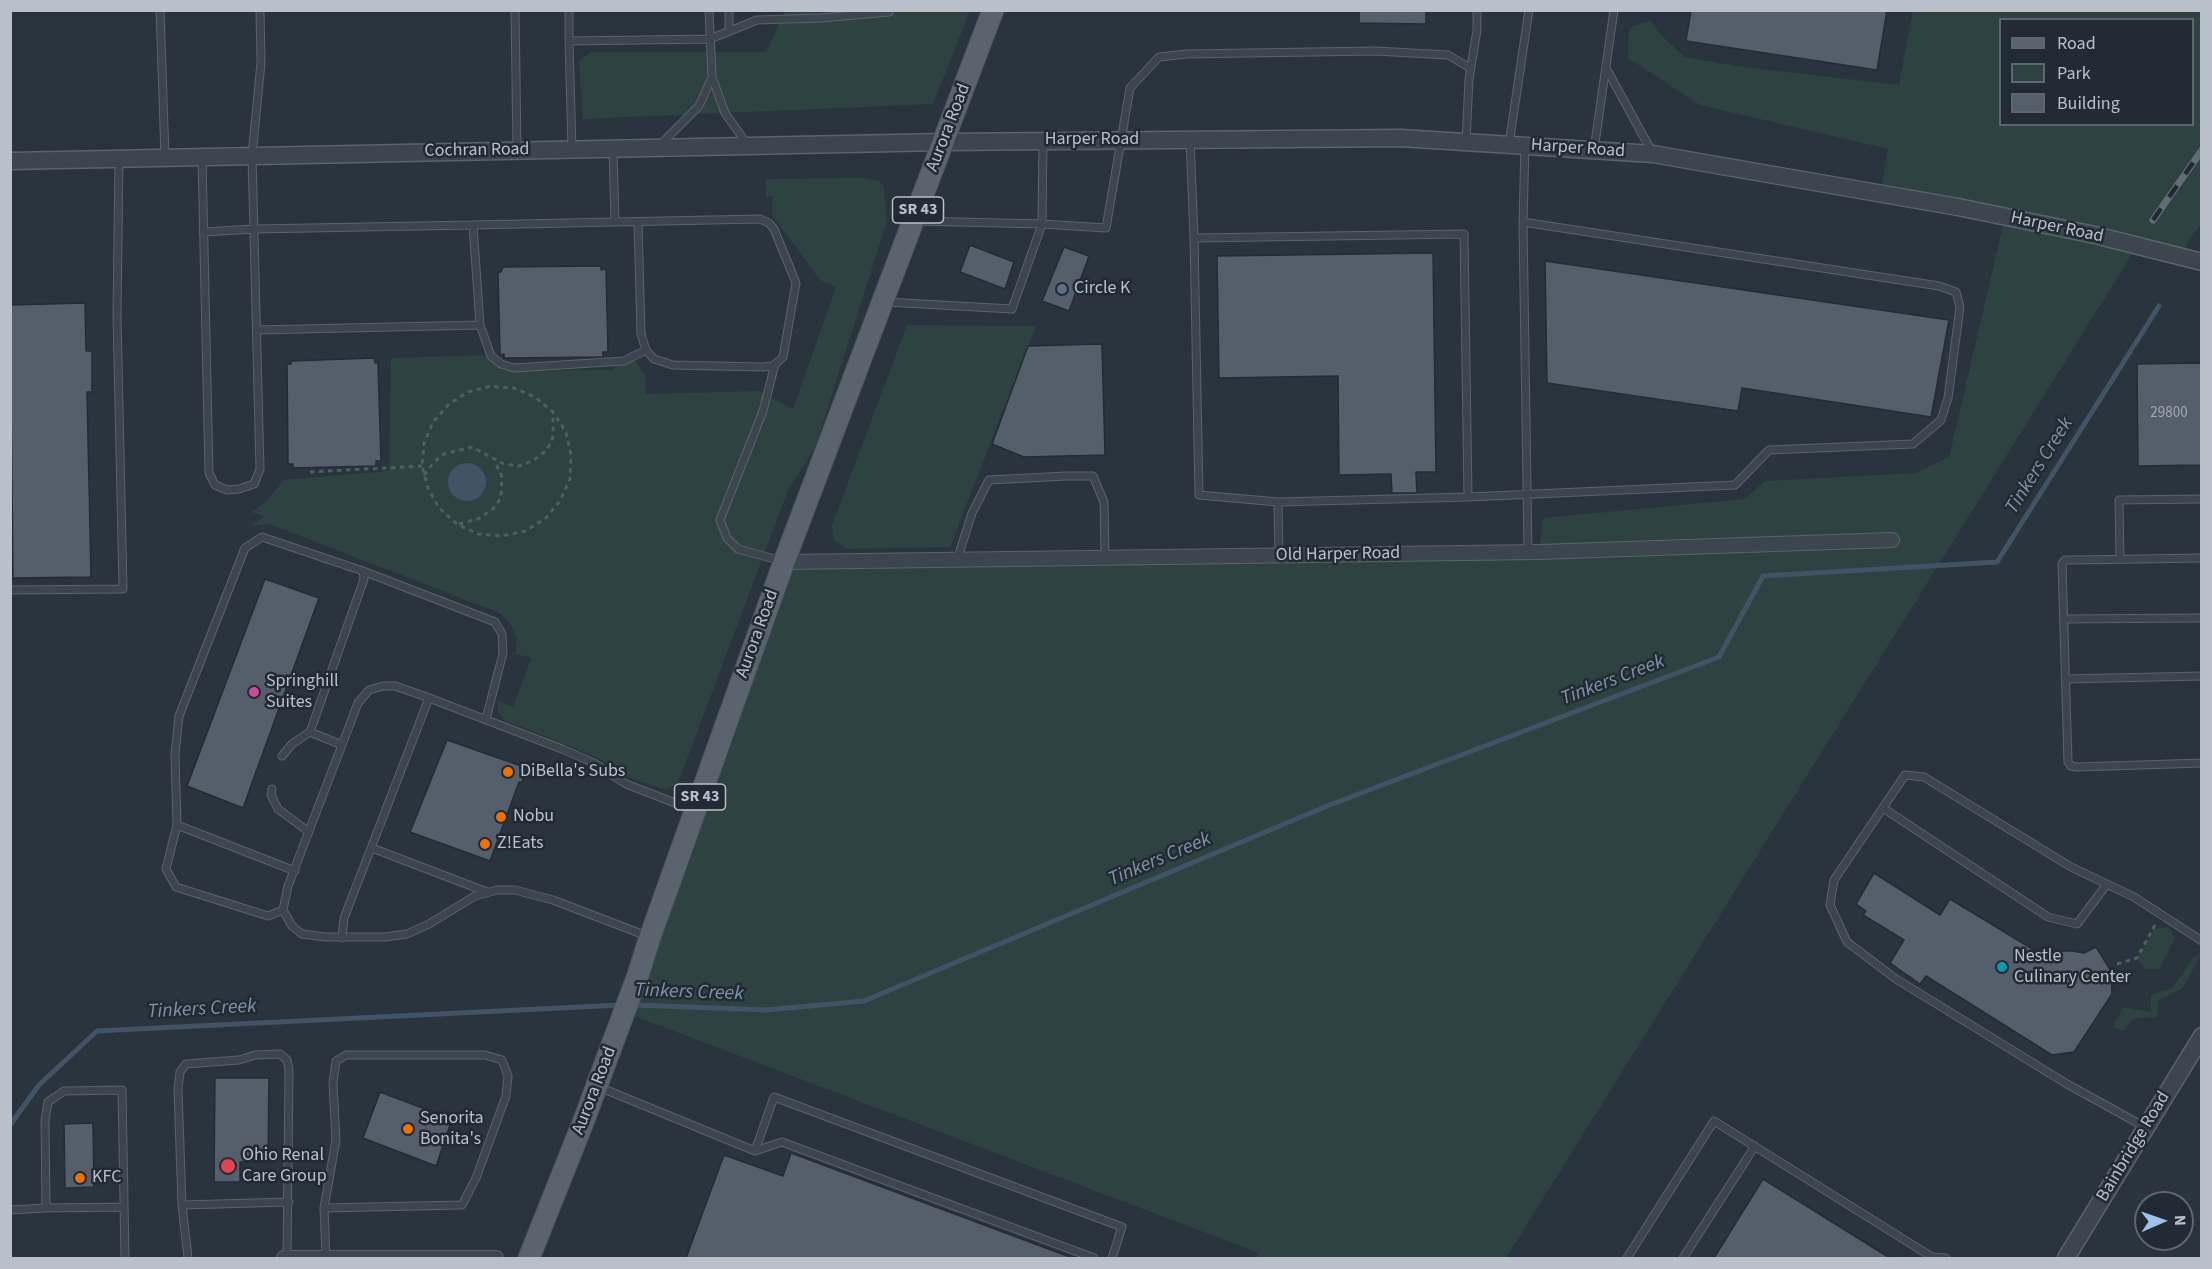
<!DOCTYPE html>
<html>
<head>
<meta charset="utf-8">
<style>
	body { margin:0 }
	#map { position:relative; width:2212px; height:1269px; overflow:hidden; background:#29343e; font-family:"Source Sans 3",sans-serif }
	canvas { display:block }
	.frame { position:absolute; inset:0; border:12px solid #b9c0c9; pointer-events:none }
	.legend { position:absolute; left:1999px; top:18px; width:195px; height:108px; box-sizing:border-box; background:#222a33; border:2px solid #5e666f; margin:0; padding:8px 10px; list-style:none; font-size:18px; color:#b9c0c9 }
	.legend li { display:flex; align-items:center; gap:12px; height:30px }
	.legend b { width:30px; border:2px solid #5e666f }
	.north { position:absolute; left:2134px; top:1191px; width:60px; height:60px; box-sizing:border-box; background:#222a33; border:2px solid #5e666f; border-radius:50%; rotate:88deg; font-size:16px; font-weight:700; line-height:24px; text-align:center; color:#b9c0c9 }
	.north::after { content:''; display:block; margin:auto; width:21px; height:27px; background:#9cc1eb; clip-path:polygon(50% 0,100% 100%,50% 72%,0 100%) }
</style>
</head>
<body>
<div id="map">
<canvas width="2212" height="1269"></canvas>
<div class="frame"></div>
<ul class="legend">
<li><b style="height:8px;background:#5b646e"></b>Road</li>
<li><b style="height:16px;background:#2e4241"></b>Park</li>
<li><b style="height:16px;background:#555f6b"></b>Building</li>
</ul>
<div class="north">N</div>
</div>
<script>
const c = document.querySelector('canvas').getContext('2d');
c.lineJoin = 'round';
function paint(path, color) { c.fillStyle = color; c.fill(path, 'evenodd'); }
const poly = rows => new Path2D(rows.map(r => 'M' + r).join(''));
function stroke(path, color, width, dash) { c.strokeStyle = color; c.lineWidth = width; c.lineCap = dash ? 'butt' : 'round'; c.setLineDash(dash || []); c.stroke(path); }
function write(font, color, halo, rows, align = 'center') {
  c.font = font + ' "Source Sans 3",sans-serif'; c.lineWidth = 5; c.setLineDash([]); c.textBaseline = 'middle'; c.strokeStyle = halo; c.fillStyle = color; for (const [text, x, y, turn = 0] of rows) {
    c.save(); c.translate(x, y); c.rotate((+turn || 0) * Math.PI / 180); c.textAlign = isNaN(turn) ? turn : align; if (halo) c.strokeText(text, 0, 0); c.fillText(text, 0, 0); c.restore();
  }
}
const green = poly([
	[785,11,970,11,933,104,583,119,579,61,591,52,766,52],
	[1913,11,2201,11,2201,223,2179,257,2136,248,1506,1258,1257,1258,1259,1253,650,1022,624,1013,784,562,1539,552,1543,518,1745,499,1765,481,1915,473,1949,457,2005,217,1881,193,1888,149,1700,105,1628,58,1629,28,1650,20,1664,38,1685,57,1743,67,1899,85],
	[2000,20,2192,20,2192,124,2000,124],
	[864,178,879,181,884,187,887,221,816,445,787,493,678,783,666,790,622,775,599,758,504,720,498,712,498,701,513,707,531,658,516,654,517,639,511,625,500,613,269,524,252,526,265,516,251,512,266,502,283,480,389,471,391,358,487,355,504,371,613,370,624,358,633,358,645,375,646,394,759,391,793,409,836,287,820,280,772,215,773,196,766,198,766,179],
	[907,325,1036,326,950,547,846,549,833,539,832,525],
	[2168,927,2175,938,2159,969,2145,969,2137,958,2154,929],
	[2201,954,2183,988,2159,1000,2157,1017,2132,1019,2124,1031,2112,1027,2124,1007,2151,1012,2151,995,2173,987,2193,958]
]);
const water = poly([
	'448 482a19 19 0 1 1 38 0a19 19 0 1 1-38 0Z'
]);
const stream = poly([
	[633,1005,766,1010,864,1001,1327,806,1719,657,1763,576,1997,562,2159,306],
	[10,1125,39,1085,97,1031,620,1005]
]);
const building = poly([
	[1359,10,1426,10,1426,24,1359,23,1359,10],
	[1691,10,1887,10,1877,70,1686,41,1691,10],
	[970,245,1014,262,1005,289,960,272,970,245],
	[1064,247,1089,256,1069,311,1042,301,1064,247],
	[1433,253,1436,472,1416,472,1417,493,1392,493,1391,474,1339,475,1338,376,1219,378,1217,256,1433,253],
	[1545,261,1949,320,1931,417,1742,388,1738,411,1547,383,1545,261],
	[601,266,601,270,606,269,608,352,603,352,603,357,504,358,504,354,500,355,498,272,501,272,503,267,601,266],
	[85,303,86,351,92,351,92,392,87,392,91,577,13,578,10,305,85,303],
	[1102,344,1105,455,1024,457,992,444,1028,346,1102,344],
	[374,358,375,363,378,363,381,461,376,461,376,466,293,468,293,464,288,464,287,364,291,364,291,361,374,358],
	[2202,363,2202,465,2138,466,2137,364,2202,363],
	[265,579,319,598,243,808,187,786,265,579],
	[447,740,527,768,522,782,519,782,490,861,410,832,447,740],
	[1874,873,1940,915,1950,899,2044,956,2059,951,2073,951,2084,953,2096,947,2111,971,2112,994,2074,1052,2052,1055,1926,976,1920,984,1890,963,1904,940,1863,915,1866,911,1856,904,1874,873],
	[215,1078,269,1078,268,1162,240,1162,240,1182,214,1182,215,1078],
	[380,1092,452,1119,436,1166,363,1138,380,1092],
	[93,1123,94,1187,65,1188,64,1124,93,1123],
	[791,1153,1070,1257,1070,1258,686,1258,724,1155,783,1176,791,1153],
	[1763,1179,1890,1258,1714,1258,1763,1179]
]);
const path = poly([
	[310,472,422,466],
	[424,475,435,461,444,454,472,447,504,464,519,466,534,460,547,450,553,437,553,412,535,397,514,388,498,387,491,386,468,392,449,404,433,422,424,443,422,466,428,488,439,508,457,524,478,534,502,536,525,531,545,519,560,501,570,479,571,455,566,432,553,412],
	[459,524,478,519,493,509,501,498,502,477,495,462],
	[2117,964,2137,958,2155,925]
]);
const service = poly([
	[160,10,165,157],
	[515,10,517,149],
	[569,10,569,41],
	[709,10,712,77,725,113,747,144],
	[729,10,729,31],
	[1606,68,1652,152],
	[1190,139,1194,238,1199,495,1278,502,1279,556],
	[1466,142,1469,79,1477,30,1477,10],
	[1509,144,1529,10],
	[660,145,699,106,712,77],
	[572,149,569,41,710,39,757,20,821,18,889,12,889,10],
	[1594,150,1614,10],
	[202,157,209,473,215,485,227,490,239,489,254,484,260,469,252,156,261,63,260,10],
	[916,221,1042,224,1106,228,1130,88,1159,57,1187,54,1375,51,1448,55,1470,68],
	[615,222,760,219,769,223,774,229,796,283,783,357,773,366,762,367,673,365,654,359,646,350,641,334,638,222],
	[1523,222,1528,552],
	[203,232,255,229,473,225],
	[1194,238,1464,234,1468,497,1735,485,1769,450,1913,444,1941,420,1948,398,1960,307,1956,292,1939,286,1523,222,1525,146],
	[886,302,1012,309,1042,224,1043,140],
	[480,325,491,356,501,364,514,368,624,361,646,350],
	[257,330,480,325,473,225,615,222,613,150],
	[775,364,763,411,720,520,727,538,738,549,782,561],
	[1278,502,1468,497],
	[2202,558,2075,560,2065,560,2062,564,2068,762,2071,766,2077,767,2202,763],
	[2120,559,2119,500,2202,499],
	[957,560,972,513,989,480,1066,476,1093,476,1104,502,1105,558],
	[363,571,495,622,502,634,503,653,486,719],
	[10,590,123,589,117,315,119,158],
	[2064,619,2202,618],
	[2065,679,2202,676],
	[282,756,292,744,310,732],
	[272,789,271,795,278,809,309,832],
	[1883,808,2048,917,2077,924,2107,884],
	[177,825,295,871],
	[372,848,487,892],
	[283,910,268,916,176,887,166,869,177,825,175,754,179,716,245,548,262,537,363,571,364,579,310,732,342,745],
	[647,936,553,900,515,890,497,890,475,896,429,924,407,934,385,937,325,937,302,934,292,926,283,910,288,886,358,703,369,690,383,686,395,686,424,696,562,749,594,763,626,784,693,810],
	[342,938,344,918,429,698],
	[599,1087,755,1151,782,1142,1094,1258],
	[2145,1127,2067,1084,1896,979,1847,942,1830,905,1834,880,1905,775,1924,777,2071,867,2134,897,2202,941],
	[755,1151,774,1097,1122,1227,1112,1258],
	[182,1205,289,1202],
	[46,1208,124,1207],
	[324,1208,462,1205,476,1178,506,1096,508,1076,502,1060,485,1055,346,1055,336,1061,333,1083,336,1140,324,1208,326,1258],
	[10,1210,46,1208,45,1120,48,1102,64,1091,122,1090,125,1258],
	[188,1258,182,1205,178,1089,180,1072,186,1064,239,1060,255,1055,280,1054,287,1060,289,1071,287,1258],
	[1627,1258,1714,1121,1932,1257,1946,1258],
	[1683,1258,1755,1146]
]);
const minor = poly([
	[784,562,1539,552,1892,540],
	[284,1258,496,1258]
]);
const tertiary = poly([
	[10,161,944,142,1401,138,1653,154,1958,207,2095,235,2202,262],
	[2066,1258,2202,1036]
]);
const primary = poly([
	[529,1258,584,1120,638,975,650,937,784,562,993,10]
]);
const rail = poly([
	[2153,220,2202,150]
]);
const markers = [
	[1062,289,6,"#5c6f8a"],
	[254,692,6,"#d1479c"],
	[508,772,6,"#e8710a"],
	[501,817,6,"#e8710a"],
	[485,844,6,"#e8710a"],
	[2002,967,6,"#0f9aa8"],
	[408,1129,6,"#e8710a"],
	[228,1166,8,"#e0444e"],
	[80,1178,6,"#e8710a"]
];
const numberNames = [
	["29800",2169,414]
];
const shields = [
	[918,210,51],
	[700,797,51]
];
const shieldNames = [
	["SR 43",918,210],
	["SR 43",700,797]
];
const streetNames = [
	["Aurora Road",949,128,-69],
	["Harper Road",1092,140],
	["Harper Road",1578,149,4],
	["Cochran Road",477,151,-1],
	["Harper Road",2057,228,12],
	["Old Harper Road",1338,555,-1],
	["Aurora Road",758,634,-70],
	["Aurora Road",595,1091,-69],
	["Bainbridge Road",2134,1147,-59]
];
const poiNames = [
	["Circle K",1074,289],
	["Springhill",266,682],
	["Suites",266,703],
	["DiBella's Subs",520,772],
	["Nobu",513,817],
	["Z!Eats",497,844],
	["Nestle",2014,957],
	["Culinary Center",2014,978],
	["Senorita",420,1119],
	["Bonita's",420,1140],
	["Ohio Renal",242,1156],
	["Care Group",242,1177],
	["KFC",92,1178]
];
const waterNames = [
	["Tinkers Creek",2040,466,-58],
	["Tinkers Creek",1613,681,-21],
	["Tinkers Creek",1160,860,-23],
	["Tinkers Creek",689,993,2],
	["Tinkers Creek",202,1010,-3]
];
paint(green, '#2e4241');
paint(water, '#415365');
stroke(stream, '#415365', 5);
paint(building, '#555f6b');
stroke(building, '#242c35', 1.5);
stroke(service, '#5b636c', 9);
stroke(minor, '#5b636c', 16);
stroke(tertiary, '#5b636c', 19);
stroke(primary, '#49515a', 23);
stroke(path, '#4d5f60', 3, [4.5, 4.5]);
stroke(service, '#3d454e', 7);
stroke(minor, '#3d454e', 14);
stroke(tertiary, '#3d454e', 16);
stroke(primary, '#5b646e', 21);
stroke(rail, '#626c76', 7);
stroke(rail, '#222a33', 4.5, [14]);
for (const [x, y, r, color] of markers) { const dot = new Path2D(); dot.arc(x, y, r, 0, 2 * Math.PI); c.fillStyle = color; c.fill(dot); stroke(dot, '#222a33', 2); }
write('15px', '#a0a8b2', null, numberNames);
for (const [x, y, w] of shields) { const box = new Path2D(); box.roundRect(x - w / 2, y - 13, w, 26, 4.5); c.fillStyle = '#222a33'; c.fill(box); stroke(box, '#b9c0c9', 1.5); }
write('bold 16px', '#b9c0c9', null, shieldNames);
write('18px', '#b9c0c9', '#222a33', streetNames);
write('18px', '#b9c0c9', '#222a33', poiNames, 'left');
write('italic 20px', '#7e93a8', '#222a33', waterNames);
</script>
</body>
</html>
